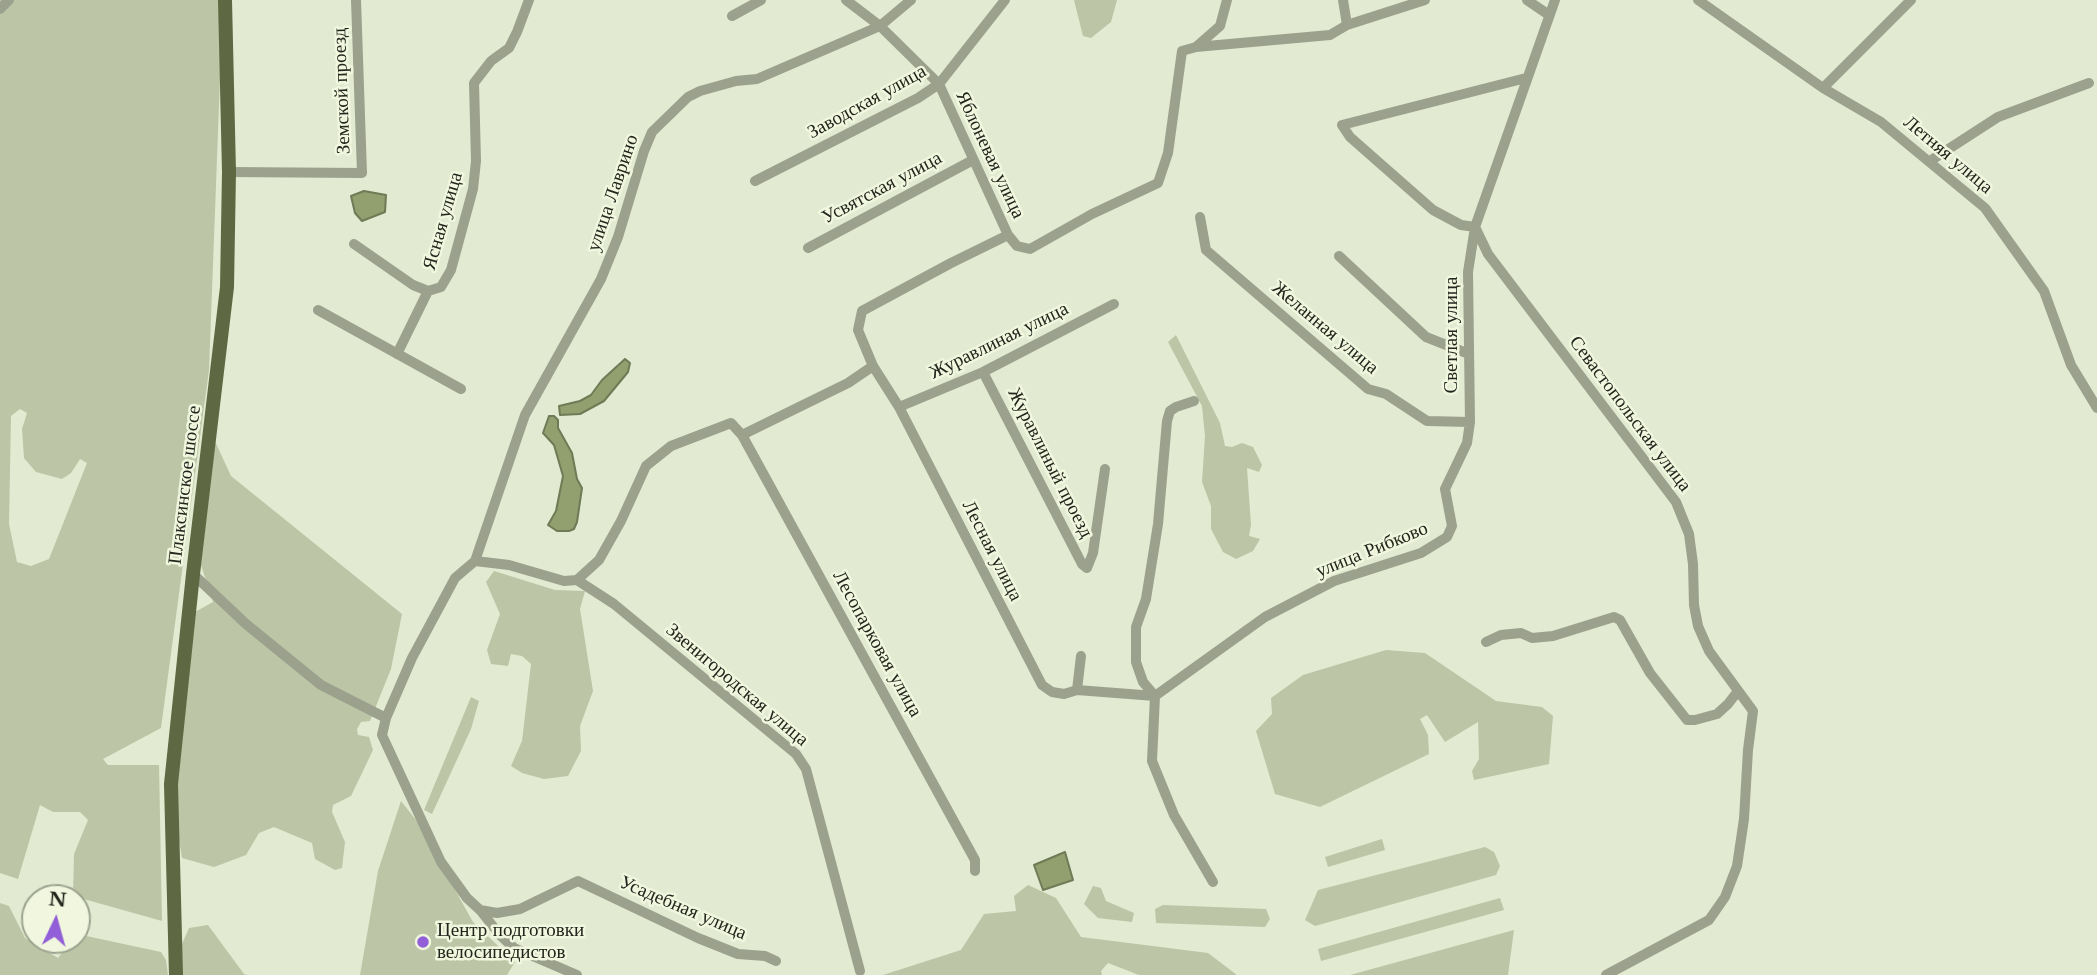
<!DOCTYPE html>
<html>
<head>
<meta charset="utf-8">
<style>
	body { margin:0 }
	#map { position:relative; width:2097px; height:975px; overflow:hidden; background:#e2ead1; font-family:"Libre Baskerville",serif }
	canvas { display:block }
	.north { position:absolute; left:21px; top:884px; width:70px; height:70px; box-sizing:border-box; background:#f0f7de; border:2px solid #9ea390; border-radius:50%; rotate:5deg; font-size:19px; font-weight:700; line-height:28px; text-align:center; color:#22251c }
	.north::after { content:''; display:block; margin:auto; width:24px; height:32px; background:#935fd8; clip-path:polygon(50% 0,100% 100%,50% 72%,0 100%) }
</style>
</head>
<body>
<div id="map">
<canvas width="2097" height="975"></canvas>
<div class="north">N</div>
</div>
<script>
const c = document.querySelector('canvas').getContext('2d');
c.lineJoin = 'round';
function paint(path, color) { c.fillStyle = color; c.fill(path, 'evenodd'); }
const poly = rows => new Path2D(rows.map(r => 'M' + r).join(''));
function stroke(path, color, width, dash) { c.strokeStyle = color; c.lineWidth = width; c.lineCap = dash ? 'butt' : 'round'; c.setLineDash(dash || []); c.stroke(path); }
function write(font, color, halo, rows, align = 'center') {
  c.font = font + ' "Libre Baskerville",serif'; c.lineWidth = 5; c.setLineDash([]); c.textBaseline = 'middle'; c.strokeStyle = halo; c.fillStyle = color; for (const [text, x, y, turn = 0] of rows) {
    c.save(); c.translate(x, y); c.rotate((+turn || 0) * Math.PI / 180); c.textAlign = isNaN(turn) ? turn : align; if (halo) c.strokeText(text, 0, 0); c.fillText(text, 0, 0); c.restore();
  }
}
const green = poly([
	[0,0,223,0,209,370,161,728,103,759,108,765,159,765,162,921,73,896,74,854,88,820,80,812,53,812,40,805,18,879,0,873],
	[20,409,27,413,22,429,24,458,36,472,62,479,71,473,80,459,87,463,49,559,31,566,17,562,9,524,11,416],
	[1074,0,1117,0,1111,22,1091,38,1083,36],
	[1176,335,1220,423,1225,446,1232,447,1242,443,1253,447,1262,465,1259,472,1247,468,1251,525,1249,536,1260,539,1253,551,1236,559,1223,552,1211,529,1211,506,1202,482,1205,436,1202,406,1168,342],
	[213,437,231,476,402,614,391,669,370,721,361,722,357,729,358,735,369,737,373,750,351,796,333,805,332,812,345,842,342,868,335,870,315,859,312,843,274,827,259,833,246,855,214,867,182,858,176,821,180,740,195,612,213,602,201,565],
	[494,571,555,590,585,591,580,609,593,691,580,726,581,751,568,776,544,779,522,773,511,766,522,741,531,664,522,656,511,654,508,666,491,664,487,650,500,614,486,582],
	[1386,650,1425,653,1496,701,1542,707,1553,716,1549,764,1474,780,1472,771,1479,759,1478,722,1445,742,1427,715,1420,719,1428,735,1429,754,1320,807,1275,794,1256,731,1272,714,1271,698,1303,675],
	[471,697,479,701,471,729,432,814,424,810],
	[401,801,416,820,473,922,515,962,507,975,360,975,378,871],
	[1382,839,1385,850,1328,867,1325,857],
	[1485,847,1494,852,1500,866,1496,875,1315,926,1305,920,1318,890],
	[1028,885,1056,898,1081,937,1208,953,1237,975,1139,975,1108,963,1101,971,1102,975,883,975,961,950,984,914,1016,911,1014,896],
	[1093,886,1101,888,1106,901,1134,913,1132,922,1098,918,1084,904],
	[1500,898,1504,910,1321,961,1318,949],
	[0,903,9,906,25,938,58,958,72,940,77,940,77,934,161,952,166,960,168,975,0,975],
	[1163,905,1266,909,1270,919,1265,927,1156,923,1155,909],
	[208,925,244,974,247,975,182,975,182,944,189,928],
	[1514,930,1508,975,1350,975]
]);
const water = poly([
	[364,191,386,195,385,212,362,221,355,213,351,196,364,191],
	[625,359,630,363,628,372,604,401,580,414,560,415,559,406,580,401,591,395,602,380,625,359],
	[549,416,554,416,558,420,558,428,572,453,577,479,582,488,577,522,574,529,569,531,557,531,548,525,556,511,563,476,554,445,543,433,549,416],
	[1065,852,1073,880,1043,890,1034,865,1065,852]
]);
const minor = poly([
	[846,0,880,26,939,84,1008,235,1017,246,1030,249,1092,214,1158,183,1168,153,1182,51,1196,47,1220,26,1227,0],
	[1343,0,1347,25],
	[1527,0,1549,15],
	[1698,0,1823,88,1881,122,1985,208,2044,291,2071,365,2097,408],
	[0,9,9,0],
	[732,16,761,0],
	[1196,47,1330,35,1347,25,1425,0],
	[1823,88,1911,0],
	[1930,161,1998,117,2089,83],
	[229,172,362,173,356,0],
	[755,181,918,98,939,84,1005,0],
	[1200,217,1206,250,1368,389,1386,394,1427,421,1470,422],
	[1475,227,1488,254,1676,502,1689,534,1693,564,1694,605,1698,626,1709,651,1753,711,1748,750,1744,819,1737,866,1725,897,1709,920,1606,975],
	[1475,227,1461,225,1433,210,1350,137,1342,125,1526,78],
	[1008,235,951,263,862,311,858,330,873,366,899,407,1042,685,1052,692,1064,694,1077,690,1155,696,1265,617,1334,581,1421,553,1447,537,1452,526,1445,489,1467,443,1470,422,1468,272,1475,227,1555,0],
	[354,244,413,285,428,291],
	[808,248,973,160],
	[1339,256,1426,337,1469,354],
	[428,291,441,287,451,270,473,189,476,161,474,83,491,61,509,48,517,32,529,0],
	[318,310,461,389],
	[397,354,428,291],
	[983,372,1082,564,1087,568,1093,553,1105,469],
	[1194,401,1176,407,1170,411,1167,421,1158,524,1146,599,1136,627,1136,662,1143,682,1155,696,1152,761,1174,815,1213,882],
	[899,407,983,372,1114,304],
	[742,435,975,860,975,871],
	[475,561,525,415,601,279,618,237,644,151,652,132,688,97,700,91,736,81,757,79,880,26,911,0],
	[475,561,455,578,412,658,386,718,382,735,441,862,467,898,480,910,497,913,520,909,578,881,698,938,738,954,765,956,776,961],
	[475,561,509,565,564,581,577,580,599,560,621,521,646,466,671,446,731,423,742,435,848,383,873,366],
	[193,574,246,624,321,685,386,718],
	[577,580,614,604,796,754,806,769,860,971],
	[1486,642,1501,635,1521,633,1532,638,1553,636,1614,617,1620,620,1650,673,1687,720,1695,720,1717,714,1728,704,1738,691],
	[1077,690,1081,656],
	[480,910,500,935,514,948,577,975]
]);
const major = poly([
	[176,975,171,784,193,574,227,287,229,172,225,0]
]);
const markers = [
	[423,942,7,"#935fd8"]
];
const streetNames = [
	["Земской проезд",342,91,-92],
	["Заводская улица",867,102,-29],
	["Яблоневая улица",990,155,65],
	["Летняя улица",1948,155,40],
	["Усвятская улица",882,188,-28],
	["улица Лаврино",613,193,-71],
	["Ясная улица",443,221,-74],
	["Желанная улица",1325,328,40],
	["Светлая улица",1452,335,-90],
	["Журавлиная улица",999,341,-26],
	["Севастопольская улица",1630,414,53],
	["Журавлиный проезд",1050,463,63],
	["Плаксинское шоссе",185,485,-83],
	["улица Рибково",1372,550,-22],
	["Лесная улица",992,551,63],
	["Лесопарковая улица",877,644,61],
	["Звенигородская улица",737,685,40],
	["Усадебная улица",683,908,23]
];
const poiNames = [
	["Центр подготовки",437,931],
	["велосипедистов",437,953]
];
paint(green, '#bcc5a5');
paint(water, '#929f6f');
stroke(water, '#707a56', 2);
stroke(minor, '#9ba18c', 10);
stroke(major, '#5e6842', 14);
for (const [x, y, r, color] of markers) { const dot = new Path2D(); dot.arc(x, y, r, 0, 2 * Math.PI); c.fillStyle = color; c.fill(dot); stroke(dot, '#f0f7de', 2.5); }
write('19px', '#22251c', '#f0f7de', streetNames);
write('19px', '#22251c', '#f0f7de', poiNames, 'left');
</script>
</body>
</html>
